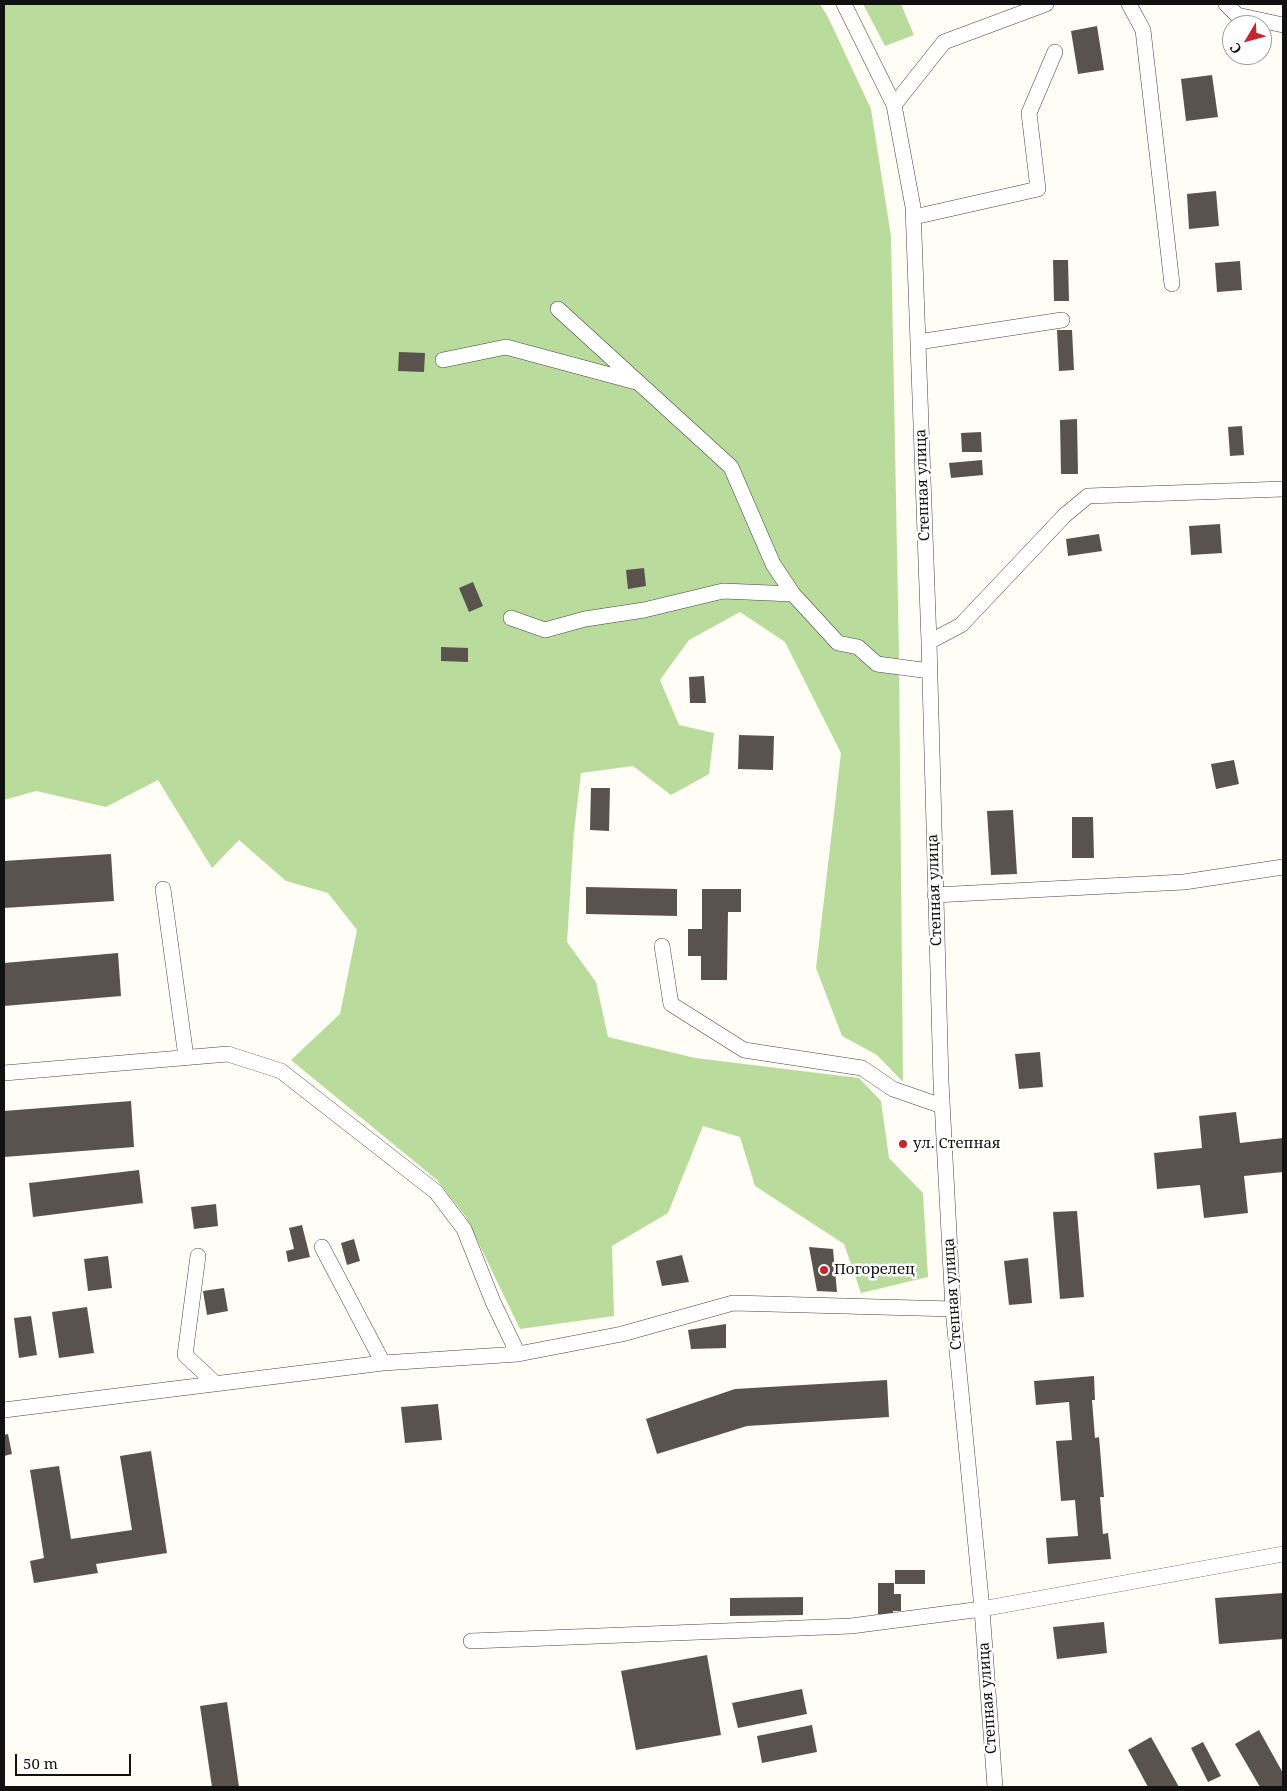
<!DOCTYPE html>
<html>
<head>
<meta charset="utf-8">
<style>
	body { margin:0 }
	#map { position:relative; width:1287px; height:1791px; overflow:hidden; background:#fffdf5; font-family:"Noto Serif",serif }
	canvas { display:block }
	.frame { position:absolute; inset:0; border:5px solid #111; pointer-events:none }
	.north { position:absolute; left:1222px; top:15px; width:50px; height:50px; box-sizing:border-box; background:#fff; border:1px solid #a0a0a0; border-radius:50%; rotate:233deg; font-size:14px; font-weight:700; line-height:20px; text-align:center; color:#111 }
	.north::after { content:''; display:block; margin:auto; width:18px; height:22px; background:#c4262e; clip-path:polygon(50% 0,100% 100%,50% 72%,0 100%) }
	.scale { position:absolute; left:15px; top:1754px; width:116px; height:22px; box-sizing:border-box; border:2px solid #111; border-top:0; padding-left:6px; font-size:15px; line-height:18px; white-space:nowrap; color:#111; -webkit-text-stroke:4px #fff; paint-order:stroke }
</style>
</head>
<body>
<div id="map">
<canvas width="1287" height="1791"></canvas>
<div class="frame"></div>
<div class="north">С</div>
<div class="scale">50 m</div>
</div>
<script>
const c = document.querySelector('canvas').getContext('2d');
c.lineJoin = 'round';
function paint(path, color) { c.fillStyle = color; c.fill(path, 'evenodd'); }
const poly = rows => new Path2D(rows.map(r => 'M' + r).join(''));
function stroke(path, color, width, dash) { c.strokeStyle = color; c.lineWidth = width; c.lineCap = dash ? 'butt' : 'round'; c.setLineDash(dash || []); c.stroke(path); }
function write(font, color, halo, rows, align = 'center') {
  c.font = font + ' "Noto Serif",serif'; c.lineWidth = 5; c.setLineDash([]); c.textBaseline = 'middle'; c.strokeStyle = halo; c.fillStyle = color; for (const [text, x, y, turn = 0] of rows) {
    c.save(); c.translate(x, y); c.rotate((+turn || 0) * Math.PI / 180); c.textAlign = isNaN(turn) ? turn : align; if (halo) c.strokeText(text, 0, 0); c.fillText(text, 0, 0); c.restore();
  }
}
const forest = poly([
	[4,4,820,4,828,17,871,109,891,236,899,656,903,1082,877,1055,842,1036,816,968,841,753,785,642,740,612,689,640,660,680,679,725,714,733,709,774,671,795,633,766,581,773,574,831,567,942,596,982,608,1037,695,1058,859,1078,881,1101,889,1158,923,1193,928,1277,861,1293,844,1244,755,1186,740,1137,703,1126,668,1213,612,1246,614,1316,520,1329,466,1217,437,1180,291,1060,340,1014,357,930,328,893,286,881,239,840,212,868,158,780,106,807,36,791,4,800],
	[863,4,901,4,914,35,885,46]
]);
const building = poly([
	[1097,26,1104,70,1078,74,1071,31],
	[1212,75,1218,117,1186,121,1181,79],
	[1216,191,1219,226,1189,229,1187,194],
	[1053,260,1068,260,1069,301,1054,301],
	[1240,261,1242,290,1217,292,1215,263],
	[1057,330,1072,330,1074,370,1059,371],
	[399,352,425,353,424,372,398,371],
	[1077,419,1078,474,1061,474,1060,420],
	[1242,426,1244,455,1230,456,1228,427],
	[981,432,982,452,962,452,961,433],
	[982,460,983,475,951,478,949,463],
	[1220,524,1222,553,1191,555,1189,526],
	[1099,534,1102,551,1068,556,1066,539],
	[644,568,646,586,628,589,626,570],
	[473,582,483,606,469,612,459,588],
	[441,647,468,648,468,662,441,661],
	[704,676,706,703,690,703,689,677],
	[739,735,774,736,773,770,738,769],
	[1234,760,1239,784,1216,789,1211,764],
	[591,788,610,788,609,831,590,830],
	[1013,810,1017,874,991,875,987,811],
	[1072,817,1093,817,1094,858,1072,858],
	[111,854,114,901,4,908,4,861],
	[586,887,677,889,677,916,586,914],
	[702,889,741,889,741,912,728,912,727,980,701,980,701,956,688,956,688,929,702,929],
	[118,953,121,996,4,1006,4,963],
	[1040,1052,1043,1087,1019,1089,1015,1054],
	[131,1101,134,1147,4,1157,4,1111],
	[1236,1112,1240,1143,1283,1138,1283,1172,1244,1176,1248,1213,1204,1218,1200,1185,1157,1189,1154,1153,1202,1148,1199,1116],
	[139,1170,143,1203,33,1217,29,1183],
	[216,1204,218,1226,194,1229,191,1207],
	[1077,1211,1084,1297,1060,1299,1053,1212],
	[302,1225,310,1257,288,1262,286,1251,294,1249,289,1228],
	[354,1239,360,1261,347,1265,341,1243],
	[809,1247,833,1249,837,1292,817,1291],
	[682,1255,689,1282,662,1286,656,1261],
	[108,1256,112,1288,88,1291,84,1259],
	[1028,1258,1032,1303,1009,1305,1004,1261],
	[224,1288,228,1311,207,1315,203,1291],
	[87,1307,94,1353,59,1358,52,1312],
	[31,1316,37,1355,19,1358,14,1318],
	[726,1324,726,1348,691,1349,688,1330],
	[1094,1376,1095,1400,1092,1400,1095,1438,1099,1437,1104,1497,1100,1497,1103,1534,1108,1533,1111,1559,1048,1564,1046,1538,1078,1536,1075,1500,1061,1501,1056,1441,1072,1440,1069,1402,1036,1405,1034,1381],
	[887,1380,889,1417,747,1426,657,1454,646,1419,735,1389],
	[438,1404,442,1440,405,1443,401,1407],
	[8,1434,12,1454,4,1456,4,1435],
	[151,1451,167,1553,96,1564,98,1573,34,1583,30,1561,44,1558,30,1470,59,1466,71,1539,132,1530,120,1456],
	[895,1570,925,1570,925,1584,895,1584],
	[878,1583,894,1583,894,1594,901,1594,901,1611,893,1611,893,1614,878,1614],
	[1283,1593,1283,1639,1219,1644,1215,1598],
	[803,1597,803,1615,730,1616,730,1598],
	[1104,1622,1107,1653,1057,1659,1053,1627],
	[707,1655,721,1735,636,1750,621,1671],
	[802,1689,807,1714,738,1728,732,1703],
	[227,1702,239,1787,212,1787,200,1706],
	[812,1725,817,1752,762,1763,757,1736],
	[1259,1730,1283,1773,1283,1787,1260,1787,1235,1744],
	[1151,1737,1179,1787,1148,1787,1128,1750],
	[1203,1742,1221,1776,1208,1782,1191,1748]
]);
const minor = poly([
	[844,4,894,105,913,207,929,642,941,1082,953,1309,982,1609,995,1787],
	[1129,4,1143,30,1172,284],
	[1226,4,1237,15,1283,25],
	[894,105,944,42,1046,4],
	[914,217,1038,189,1029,113,1055,52],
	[558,309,731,467,773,564,793,594],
	[918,342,1062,320],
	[443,360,506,347,636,382],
	[511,618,545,630,585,619,644,610,723,591,793,594,838,643,858,647,877,664,930,671],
	[929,642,961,625,1065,515,1088,496,1283,489],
	[163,889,186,1057],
	[935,895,1184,882,1283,867],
	[662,946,671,1004,744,1050,862,1068,893,1089,942,1106],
	[4,1073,228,1054,281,1071,436,1192,464,1229,493,1302,518,1354],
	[322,1247,383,1363],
	[198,1256,185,1355,215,1383],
	[4,1410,383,1363,518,1354,622,1334,733,1303,953,1309],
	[471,1641,851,1626,982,1609,1283,1554]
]);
const markers = [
	[903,1144,5,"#c4262e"],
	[824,1270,5,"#c4262e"]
];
const streetNames = [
	["Степная улица",923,485,-92],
	["Степная улица",935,890,-92],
	["Степная улица",953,1294,-94],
	["Степная улица",988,1698,-94]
];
const poiNames = [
	["ул. Степная",913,1144],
	["Погорелец",834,1270]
];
paint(forest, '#b9dc9c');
paint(building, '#5a524d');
stroke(minor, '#444', 16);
stroke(minor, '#fff', 15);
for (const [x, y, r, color] of markers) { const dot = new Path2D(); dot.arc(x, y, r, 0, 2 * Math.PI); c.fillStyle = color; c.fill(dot); stroke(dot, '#fff', 2); }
write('15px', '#111', '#fff', streetNames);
write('15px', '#111', '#fff', poiNames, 'left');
</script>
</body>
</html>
